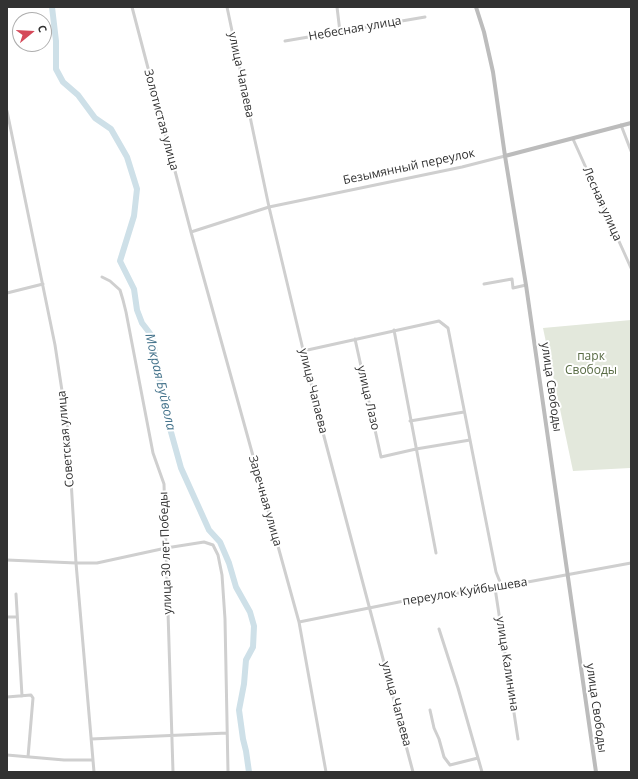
<!DOCTYPE html>
<html>
<head>
<meta charset="utf-8">
<style>
	body { margin:0 }
	#map { position:relative; width:638px; height:779px; overflow:hidden; background:#fff; font-family:"Open Sans",sans-serif }
	canvas { display:block }
	.frame { position:absolute; inset:0; border:8px solid #323232; pointer-events:none }
	.north { position:absolute; left:12px; top:12px; width:40px; height:40px; box-sizing:border-box; background:#fff; border:1px solid #adadad; border-radius:50%; rotate:72deg; font-size:11px; font-weight:700; line-height:16px; text-align:center; color:#323232 }
	.north::after { content:''; display:block; margin:auto; width:14px; height:18px; background:#d54959; clip-path:polygon(50% 0,100% 100%,50% 72%,0 100%) }
</style>
</head>
<body>
<div id="map">
<canvas width="638" height="779"></canvas>
<div class="frame"></div>
<div class="north">С</div>
</div>
<script>
const c = document.querySelector('canvas').getContext('2d');
c.lineJoin = 'round';
function paint(path, color) { c.fillStyle = color; c.fill(path, 'evenodd'); }
const poly = rows => new Path2D(rows.map(r => 'M' + r).join(''));
function stroke(path, color, width, dash) { c.strokeStyle = color; c.lineWidth = width; c.lineCap = dash ? 'butt' : 'round'; c.setLineDash(dash || []); c.stroke(path); }
function write(font, color, halo, rows, align = 'center') {
  c.font = font + ' "Open Sans",sans-serif'; c.lineWidth = 4; c.setLineDash([]); c.textBaseline = 'middle'; c.strokeStyle = halo; c.fillStyle = color; for (const [text, x, y, turn = 0] of rows) {
    c.save(); c.translate(x, y); c.rotate((+turn || 0) * Math.PI / 180); c.textAlign = isNaN(turn) ? turn : align; if (halo) c.strokeText(text, 0, 0); c.fillText(text, 0, 0); c.restore();
  }
}
const green = poly([
	[631,320,630,468,573,471,543,328]
]);
const river = poly([
	[52,7,56,41,56,69,63,82,78,95,95,118,111,129,127,157,137,189,134,216,120,261,134,289,137,310,142,323,152,336,166,414,181,468,209,530,220,542,229,563,236,587,250,612,254,626,253,647,246,660,244,684,239,710,243,739,246,751,249,772]
]);
const street = poly([
	[132,7,191,232,299,622,326,772],
	[227,7,269,207,321,425,413,772],
	[337,7,340,32],
	[285,41,425,17],
	[7,111,55,345,68,430,76,563,94,772],
	[621,125,631,151],
	[573,139,631,268],
	[191,232,269,207,462,167,505,156],
	[102,277,110,281,120,290,123,300,126,312,153,453,164,484,173,772],
	[484,284,512,279,513,288,526,285],
	[7,293,43,284],
	[394,330,436,553],
	[355,339,381,457,416,449,470,440],
	[303,351,439,321,448,328,496,572,502,587],
	[410,421,464,412],
	[7,560,76,563,97,563,166,548,204,542,213,545,218,555,222,575,225,619,228,772],
	[495,588,518,739],
	[16,594,22,696],
	[7,617,17,617],
	[299,622,414,599,495,588,631,563],
	[439,629,458,688,478,758],
	[7,697,31,695,33,698,28,757],
	[430,710,434,728,439,739,444,757,450,765,478,758,482,772],
	[91,739,227,733],
	[7,755,64,760,93,760]
]);
const secondary = poly([
	[476,7,484,32,493,72,505,156,526,285,596,772],
	[505,156,631,123]
]);
const streetNames = [
	["Небесная улица",355,29,-10],
	["улица Чапаева",241,75,78],
	["Золотистая улица",161,120,75],
	["Безымянный переулок",409,167,-12],
	["Лесная улица",602,204,66],
	["улица Свободы",551,387,82],
	["улица Чапаева",313,391,76],
	["улица Лазо",368,398,77],
	["Советская улица",66,439,-95],
	["Заречная улица",265,501,74],
	["улица 30 лет Победы",166,553,-92],
	["переулок Куйбышева",465,592,-9],
	["улица Калинина",507,664,81],
	["улица Чапаева",396,704,75],
	["улица Свободы",596,708,82]
];
const parkNames = [
	["парк",591,357],
	["Свободы",591,371]
];
const waterNames = [
	["Мокрая Буйвола",160,382,77]
];
paint(green, '#e3e8dc');
stroke(river, '#cee0e8', 6);
stroke(street, '#cfcfcf', 3);
stroke(secondary, '#bcbcbc', 4);
write('12px', '#323232', '#fff', streetNames);
write('12px', '#576a43', '#fff', parkNames);
write('italic 13px', '#47758d', '#fff', waterNames);
</script>
</body>
</html>
